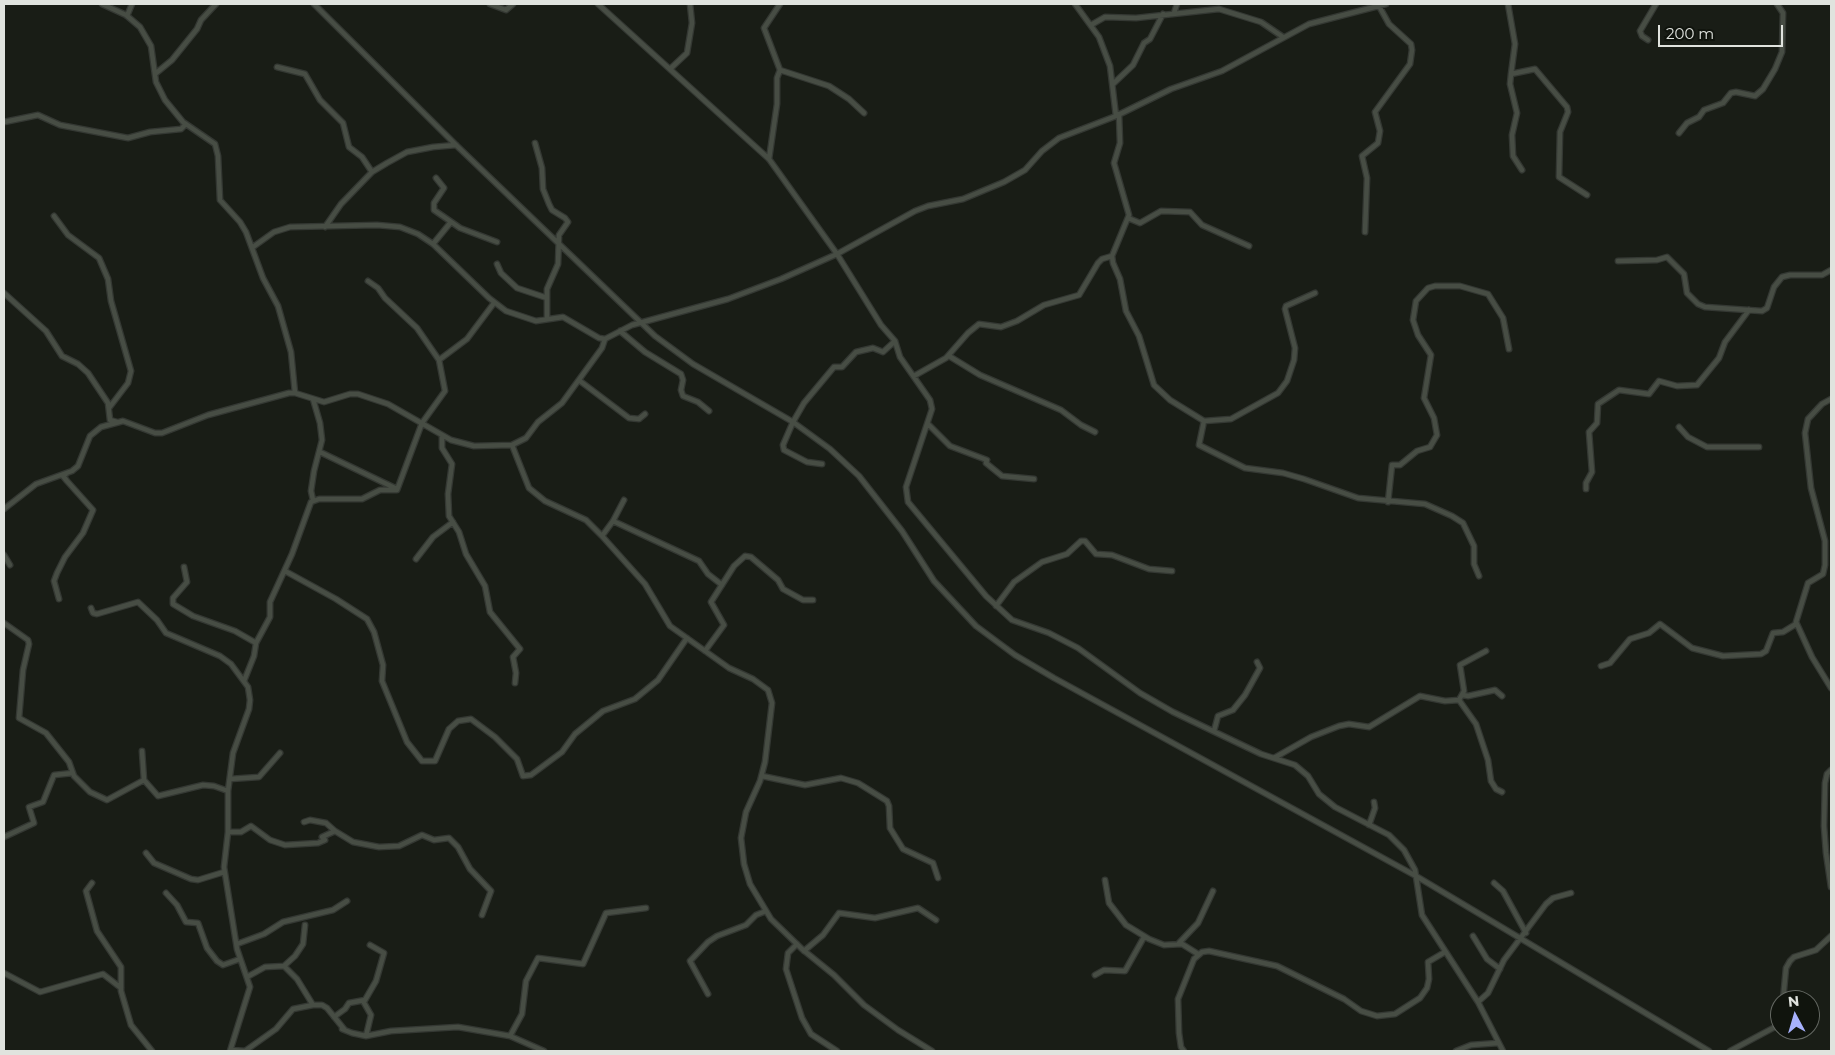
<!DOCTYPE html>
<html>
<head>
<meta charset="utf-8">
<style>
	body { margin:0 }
	#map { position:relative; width:1835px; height:1055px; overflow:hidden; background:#191d16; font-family:Montserrat,sans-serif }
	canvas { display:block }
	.frame { position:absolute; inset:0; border:5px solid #e0e3de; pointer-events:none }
	.north { position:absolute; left:1770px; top:990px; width:50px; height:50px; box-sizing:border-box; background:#10140d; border:1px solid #636761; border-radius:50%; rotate:354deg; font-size:14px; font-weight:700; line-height:20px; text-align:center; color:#e0e3de }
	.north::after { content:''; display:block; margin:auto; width:18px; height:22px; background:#a7b1fc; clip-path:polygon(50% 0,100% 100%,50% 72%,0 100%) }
	.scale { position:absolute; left:1658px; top:25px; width:125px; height:22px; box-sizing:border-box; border:2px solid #e0e3de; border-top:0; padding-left:6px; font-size:15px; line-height:18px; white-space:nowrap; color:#e0e3de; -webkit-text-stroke:4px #10140d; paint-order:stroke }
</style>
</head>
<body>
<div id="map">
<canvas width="1835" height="1055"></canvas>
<div class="frame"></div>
<div class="north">N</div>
<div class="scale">200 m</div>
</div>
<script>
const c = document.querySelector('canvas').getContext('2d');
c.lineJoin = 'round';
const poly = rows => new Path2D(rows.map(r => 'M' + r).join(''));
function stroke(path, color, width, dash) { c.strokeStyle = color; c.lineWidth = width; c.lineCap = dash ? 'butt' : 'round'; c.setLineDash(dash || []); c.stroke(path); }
const street = poly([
	[102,4,126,15,140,27,151,46,156,82,165,100,183,122,215,144,218,156,220,200,240,222,246,232,263,278,278,306,291,352,295,393],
	[314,4,456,145,655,336,693,364,793,422,830,449,859,476,902,531,934,581,976,626,1015,655,1054,678,1416,876,1709,1051],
	[490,4,506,10,513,4],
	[598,4,769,159,837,254,881,325,895,341,900,357,930,400,932,409,906,487,908,502,986,596,1012,620,1049,633,1078,648,1140,693,1173,712,1261,754,1295,765,1308,776,1319,794,1335,807,1389,835,1404,850,1415,870,1422,915,1478,1002,1503,1051],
	[1075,4,1099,37,1110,66,1116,116],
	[1508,4,1515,44,1511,74,1535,69,1567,107,1568,112,1560,132,1559,177,1587,195],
	[1174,13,1177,4],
	[127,16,132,4],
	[1091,25,1105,17,1136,18,1219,9,1261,22,1283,37],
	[1648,40,1642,36,1640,31,1656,4],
	[277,67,305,74,320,100,343,123,349,147,362,157,372,172],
	[670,69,687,53,692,23,690,4],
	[780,70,829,86,849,99,864,113],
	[155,74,172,60,197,29,201,20,216,4],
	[1511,74,1510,84,1517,113,1512,135,1513,156,1522,170],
	[1113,84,1133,65,1144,43,1150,39,1163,14],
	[1119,114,1120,143,1114,163,1129,215,1112,256,1113,263,1120,279,1126,311,1139,336,1154,385,1170,400,1204,421,1199,445,1245,468,1283,473,1304,479,1358,498,1425,504,1452,516,1463,523,1474,546,1474,564,1479,576],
	[4,122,38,115,60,125,128,138,150,132,181,129,186,124],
	[1679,133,1687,123,1699,117,1704,110,1723,103,1731,93,1736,92,1755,96,1763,89,1775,69,1782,52,1783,13,1777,4],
	[535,143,542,168,543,189,549,204,552,210,565,218,568,222,559,235,558,264,547,289,547,319],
	[769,159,777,104,777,78,780,70,764,28,780,4],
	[436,178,444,188,434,203,434,210,460,228,497,242],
	[54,216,68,235,99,258,108,279,111,301,131,371,128,383,109,408],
	[1128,218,1140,223,1161,211,1190,212,1202,225,1249,246],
	[325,227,341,204,372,172,387,163,407,152,433,147,456,145],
	[1365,232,1367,178,1362,156,1378,143,1380,131,1375,112,1410,64,1412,50,1411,44,1389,24,1379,6],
	[433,244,451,222],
	[253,247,274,232,290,227,377,225,400,227,418,234,433,244,489,298,506,311,536,321,563,317,599,338,605,339,632,325,728,299,781,279,837,254,915,211,928,206,963,199,1004,182,1025,170,1042,151,1059,138,1116,116,1171,89,1222,71,1309,24,1386,4],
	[1618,261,1657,260,1667,257,1684,274,1687,293,1698,304,1705,307,1762,311,1767,308,1774,287,1782,277,1790,275,1822,275,1831,270],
	[497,264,501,273,517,288,547,298],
	[368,281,378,288,385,298,417,328,439,360],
	[4,293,46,331,62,356,78,364,88,373,108,403,110,420,117,422],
	[620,331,645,352,681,374,683,380,681,390,683,396,698,402,709,411],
	[949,356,980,375,1061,410,1081,425,1095,432],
	[914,376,946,358,968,333,979,324,1001,327,1017,321,1044,305,1079,295,1098,263,1102,259,1112,256],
	[580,381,629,418,639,419,645,414],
	[1831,399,1822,404,1808,419,1805,433,1811,488,1825,541,1825,565,1823,574,1808,583,1796,622,1812,657,1831,688],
	[1204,421,1231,419,1278,393,1287,381,1294,360,1295,348,1285,309,1286,306,1315,293],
	[928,424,950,446,987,460,986,463,1002,476,1034,479],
	[1679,427,1688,437,1707,447,1759,447],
	[442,437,442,448,452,464,448,494,449,516,459,532,466,554,485,586,490,612,520,649,513,657,516,673,515,683],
	[512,445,529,488,545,501,586,520,602,536,645,584,670,626,729,668,753,679,768,690,772,703,765,762,760,781,746,812,741,838,744,864,750,884,771,919,802,949,834,975,864,1005,898,1030,932,1051],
	[320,452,397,489],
	[822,464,807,462,784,450,783,445,793,422,804,403,834,367,842,367,856,352,873,348,883,352,895,341],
	[1586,489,1586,483,1592,472,1589,432,1597,423,1598,404,1619,390,1649,394,1659,381,1677,386,1697,385,1719,358,1725,342,1749,310],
	[313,500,311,491,314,471,322,440,320,423,313,399],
	[1388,502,1392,465,1400,465,1417,451,1430,447,1437,435,1434,418,1424,398,1431,355,1418,335,1413,320,1416,301,1428,288,1435,286,1460,286,1488,294,1503,318,1509,349],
	[4,509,36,484,72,471,78,466,90,436,101,427,123,421,155,433,162,433,208,415,289,393,295,393,324,402,350,394,358,394,388,404,451,440,474,446,512,445,526,438,538,422,562,403,602,348,605,339],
	[613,521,699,561,708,574,722,585],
	[602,536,613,521,624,500],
	[4,555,10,565],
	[416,559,433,537,453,522],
	[184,567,187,582,173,598,173,604,193,616,235,631,256,643],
	[285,571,336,599,367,619,374,632,383,665,382,681,407,742,422,761,435,761,449,729,458,721,471,719,495,737,517,759,523,776,531,775,562,752,575,734,603,711,635,699,658,680,687,638],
	[59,599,54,581,57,573,65,557,83,533,93,510,67,481,63,476,66,474],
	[996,606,1014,582,1042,562,1067,554,1081,541,1085,541,1096,554,1112,555,1149,569,1172,571],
	[91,608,93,613,97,614,138,602,157,620,166,633,220,656,231,664,248,687,250,700,249,709,233,753,228,791,228,832,224,867,237,949,250,987,230,1051],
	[4,623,28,640,29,644,23,670,19,718,46,733,69,762,74,776,90,792,107,800,144,780,158,796,203,785,214,786,228,791],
	[705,651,724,625,711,602,734,566,745,556,751,557,778,580,783,589,803,600,813,600],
	[1601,666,1610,663,1630,639,1649,633,1660,624,1692,648,1723,656,1761,654,1766,651,1773,633,1783,632,1796,624],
	[244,681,254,656,256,643,270,617,270,602,292,554,311,502,319,499,362,499,380,490,397,490,422,423,445,391,439,360,467,339,494,303],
	[1463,695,1468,696,1495,690,1502,696],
	[1459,700,1476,724,1488,760,1491,781,1496,789,1502,792],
	[1214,731,1218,716,1233,710,1245,695,1260,668,1257,662],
	[142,751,144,780],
	[1274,758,1311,737,1339,726,1349,724,1369,727,1420,696,1445,701,1459,700,1464,691,1460,665,1486,651],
	[1831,770,1827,774,1825,783,1824,826,1826,853,1831,887],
	[762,776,805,785,841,778,858,783,887,801,889,806,890,828,903,849,933,863,938,878],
	[230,779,259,777,280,753],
	[304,822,310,820,326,823,335,831],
	[1369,825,1375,808,1374,802],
	[228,832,241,832,251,826,270,840,285,845,318,843,325,840,322,837,335,831,353,842,379,847,399,846,422,835,434,840,449,838,458,847,470,869,491,891,482,915],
	[4,837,34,823,29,807,43,802,54,775,73,773],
	[146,853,154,863,191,879,198,880,224,872],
	[1105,880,1109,903,1126,925,1149,939,1164,945,1182,944,1198,954],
	[92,883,86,891,97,931,121,967,121,991,131,1025,152,1051],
	[1494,883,1503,891,1526,933],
	[166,893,177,905,186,922,198,923,207,948,217,961,223,965,240,959],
	[1473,936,1487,959,1500,969],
	[1179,943,1198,923,1213,891],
	[237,944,264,934,283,922,333,910,347,901],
	[797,944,788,953,786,969,802,1018,811,1034,837,1051],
	[804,951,823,935,839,913,875,918,918,908,936,920],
	[284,966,295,956,303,944,305,925],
	[4,973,40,992,103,974,121,988],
	[1095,975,1104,970,1125,971,1144,937],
	[247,977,265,967,284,966,297,979,313,1005,322,1005,327,1008,344,1029,342,1029,352,1033,366,1036,391,1031,458,1027,510,1036,544,1051],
	[708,994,690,961,708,942,717,936,746,925,756,915,766,911],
	[1783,1000,1786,968,1790,961,1794,957,1816,950,1831,936],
	[363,1001,371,1015,366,1036],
	[1478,1002,1488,993,1504,960,1546,904,1553,898,1571,893],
	[334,1017,345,1009,349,1003,365,1000,376,981,384,953,370,945],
	[510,1036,522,1014,526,981,538,958,583,964,606,913,646,908],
	[231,1050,245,1051,276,1029,293,1009,313,1005],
	[1184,1051,1181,1047,1179,1033,1178,999,1194,959,1202,952,1209,951,1277,966,1344,999,1361,1011,1377,1016,1395,1014,1420,998,1427,988,1429,979,1428,962,1445,952],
	[1456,1051,1471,1045,1498,1043],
	[1730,1051,1775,1027,1780,1020]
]);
stroke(street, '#343833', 7);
stroke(street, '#474d44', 4.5);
</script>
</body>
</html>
